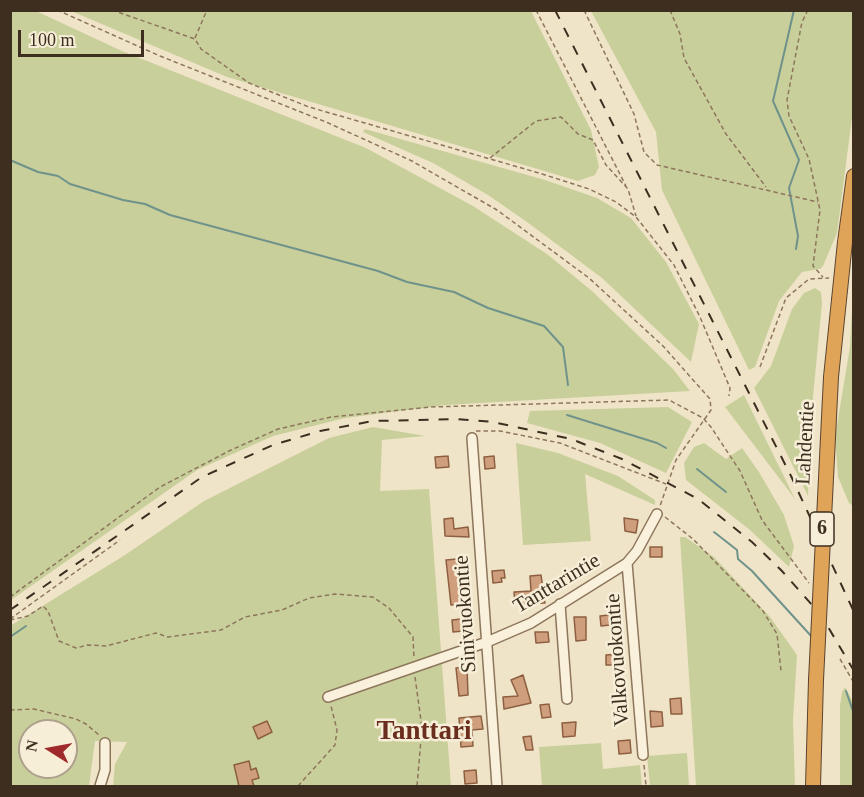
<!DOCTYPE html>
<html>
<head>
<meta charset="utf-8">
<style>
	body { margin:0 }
	#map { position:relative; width:864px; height:797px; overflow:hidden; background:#f0e4c8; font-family:Georgia,serif }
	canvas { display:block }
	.frame { position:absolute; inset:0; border:12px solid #3d2e20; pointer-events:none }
	.north { position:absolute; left:18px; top:719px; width:60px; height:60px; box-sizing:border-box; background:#f7eed8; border:2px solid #ada18e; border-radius:50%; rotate:281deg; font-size:16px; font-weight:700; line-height:24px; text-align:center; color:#3d2e20 }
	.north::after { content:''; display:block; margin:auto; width:21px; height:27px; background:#9e2a2b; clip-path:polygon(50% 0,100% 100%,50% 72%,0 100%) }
	.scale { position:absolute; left:18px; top:30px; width:126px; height:27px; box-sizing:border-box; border:3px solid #3d2e20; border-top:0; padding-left:8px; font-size:18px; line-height:21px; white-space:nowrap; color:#3d2e20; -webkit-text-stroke:4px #f7eed8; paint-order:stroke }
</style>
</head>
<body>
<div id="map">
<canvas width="864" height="797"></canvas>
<div class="frame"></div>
<div class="north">N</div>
<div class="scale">100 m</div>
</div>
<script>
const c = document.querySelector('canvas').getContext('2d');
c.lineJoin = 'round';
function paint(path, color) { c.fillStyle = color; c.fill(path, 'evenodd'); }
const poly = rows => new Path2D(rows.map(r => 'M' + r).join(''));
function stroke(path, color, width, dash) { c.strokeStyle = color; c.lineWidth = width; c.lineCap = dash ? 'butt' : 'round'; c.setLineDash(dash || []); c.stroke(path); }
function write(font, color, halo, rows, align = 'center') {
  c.font = font + ' Georgia,serif'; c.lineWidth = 5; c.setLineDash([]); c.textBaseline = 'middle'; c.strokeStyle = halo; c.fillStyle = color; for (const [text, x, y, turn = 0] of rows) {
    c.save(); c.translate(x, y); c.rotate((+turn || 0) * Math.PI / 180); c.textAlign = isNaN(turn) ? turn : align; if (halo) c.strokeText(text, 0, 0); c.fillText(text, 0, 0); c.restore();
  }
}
const green = poly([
	[11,10,36,11,122,51,366,148,473,206,547,254,592,291,673,369,690,391,446,405,345,418,273,436,197,470,11,600],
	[71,11,531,11,591,130,599,167,595,175,578,181,227,77],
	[591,11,853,11,853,110,837,233,823,266,820,269,802,272,779,301,755,367,749,370,662,190,656,132],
	[365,129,545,180,597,198,631,218,666,262,699,324,691,362,602,278,527,222,488,195,433,163,363,132],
	[815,288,821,292,822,303,811,418,808,496,754,388,771,366,792,309,804,293],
	[853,290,854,290,853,506,849,503,838,477,835,437,850,347],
	[744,395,795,499,725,407],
	[668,407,692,422,666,473,600,443,527,423,530,411],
	[373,427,425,436,382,440,380,491,429,489,451,786,113,786,115,764,127,742,95,741,89,786,11,786,10,626,125,555,204,501,329,438],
	[30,731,66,731,66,767,30,767],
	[516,443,558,453,618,476,655,500,655,505,585,474,591,541,523,545],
	[704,443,726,459,742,448,759,472,784,515,794,546,789,567,750,530,686,480,684,463,694,447],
	[680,537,685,537,714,557,770,617,797,655,793,721,795,786,696,786],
	[845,687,853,702,853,786,840,786,840,705,842,692],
	[601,743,603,769,640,765,642,786,542,786,539,747],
	[687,753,689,786,650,786,647,756]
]);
const stream = poly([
	[794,10,773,101,799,160,789,188,798,236,796,249],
	[10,160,38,172,58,176,70,184,123,200,145,204,170,215,378,271,407,282,454,292,488,308,544,326,563,347,568,385],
	[567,415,657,443,666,448],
	[697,469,726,492],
	[714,532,737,550,738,559,752,571,812,637],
	[10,637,26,626],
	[846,691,854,714]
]);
const building = poly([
	[448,456,449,467,436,468,435,457,448,456],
	[494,456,495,468,485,469,484,457,494,456],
	[453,518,454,529,468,527,469,537,445,536,444,519,453,518],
	[624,518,638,520,636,533,625,531,624,518],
	[650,547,662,547,662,557,650,557,650,547],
	[457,559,460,604,451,605,446,560,457,559],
	[504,570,505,578,501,578,502,582,493,583,492,571,504,570],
	[541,575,545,603,515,604,514,592,531,591,530,576,541,575],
	[617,614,619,624,601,626,600,616,617,614],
	[574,617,586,617,586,640,576,641,574,617],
	[461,619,463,631,453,632,452,620,461,619],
	[535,632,548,632,549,642,536,643,535,632],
	[618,654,619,665,606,665,606,655,618,654],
	[467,667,468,695,459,696,456,668,467,667],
	[523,675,531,703,504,709,503,697,518,696,511,680,523,675],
	[681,698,682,714,671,714,670,699,681,698],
	[549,704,551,717,542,718,540,705,549,704],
	[650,711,662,712,663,726,651,727,650,711],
	[481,716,483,729,472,730,473,746,461,747,459,718,481,716],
	[267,721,272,732,258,739,253,727,267,721],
	[576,722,575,736,563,737,562,723,576,722],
	[531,736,533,750,526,750,523,737,531,736],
	[630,740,631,753,619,754,618,741,630,740],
	[249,761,251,770,256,768,259,778,252,780,254,786,239,786,234,765,249,761],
	[476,770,477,783,465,784,464,771,476,770]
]);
const path = poly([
	[57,10,160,56,326,122,412,161,497,210,589,278,663,346,710,399,711,410,676,460,660,506],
	[112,10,195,39,201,49,249,83,309,107,539,173,589,189,616,202,636,217,674,265,700,317,730,388,729,396],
	[536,10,626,186],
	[584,10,634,114,644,152,657,165,818,202],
	[670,10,680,34,684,58,726,134,766,187],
	[808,10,802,22,787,100,789,116,809,159,820,210,813,266,823,277],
	[195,38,207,10],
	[490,158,536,121,561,117,578,134,593,140,606,165,628,189,636,216],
	[760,367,786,298,809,279,829,278],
	[476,431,500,431,560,443,666,484],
	[665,517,693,539,763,611,777,634,781,671],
	[10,597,160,487,231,450,278,429,331,417,431,407,669,400,703,418,711,427,740,471,762,520,809,583],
	[10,619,120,540],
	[10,620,28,616,43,606,48,611,59,641,76,648,88,645,106,646,156,633,168,637,221,630,245,617,282,610,309,598,335,594,373,597,389,608,413,637,414,658],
	[840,659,854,683],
	[415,677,422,728,417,786],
	[10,710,34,709,76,719,86,724,99,735],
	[644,765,646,786],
	[298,786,335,745,337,730,331,706]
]);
const minor = poly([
	[472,438,497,786],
	[627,563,643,755],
	[560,604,567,699],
	[328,697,487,642,531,623,627,563,637,551,657,514],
	[100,786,105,770,105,743]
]);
const highway = poly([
	[845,242,854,176],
	[831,377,839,300],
	[813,786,816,680]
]);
const rail = poly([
	[555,10,791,476,854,612],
	[10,610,202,477,273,445,320,431,373,421,457,419,493,422,571,439,622,459,698,499,752,542,781,570,821,615,854,671]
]);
const highwayBridge = poly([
	[839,300,845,242],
	[816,680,831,377]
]);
const shields = [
	[822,529,24]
];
const shieldNames = [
	["6",822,529]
];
const streetNames = [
	["Lahdentie",806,443,-87],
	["Tanttarintie",557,584,-31],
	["Sinivuokontie",466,614,-94],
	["Valkovuokontie",618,660,-94]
];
const districtNames = [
	["Tanttari",424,732]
];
paint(green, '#c9cf9b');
stroke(stream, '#6f938a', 2);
paint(building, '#cf9f7d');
stroke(building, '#8d5f41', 1.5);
stroke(minor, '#8d765c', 12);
stroke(highway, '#5b4430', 16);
stroke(path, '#8d765c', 1.5, [4.5, 3]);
stroke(minor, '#faf1dc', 9);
stroke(highway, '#e0a458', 14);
stroke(rail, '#3d2e20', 2, [10, 10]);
stroke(highwayBridge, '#5b4430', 16, []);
stroke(highwayBridge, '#e0a458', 14);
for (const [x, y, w] of shields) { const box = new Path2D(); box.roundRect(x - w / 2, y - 17, w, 34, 4.5); c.fillStyle = '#f7eed8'; c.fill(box); stroke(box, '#3d2e20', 1.5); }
write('bold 20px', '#3d2e20', null, shieldNames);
write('21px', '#3d2e20', '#f7eed8', streetNames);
write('bold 27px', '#6b2e1e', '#f7eed8', districtNames);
</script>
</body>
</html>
